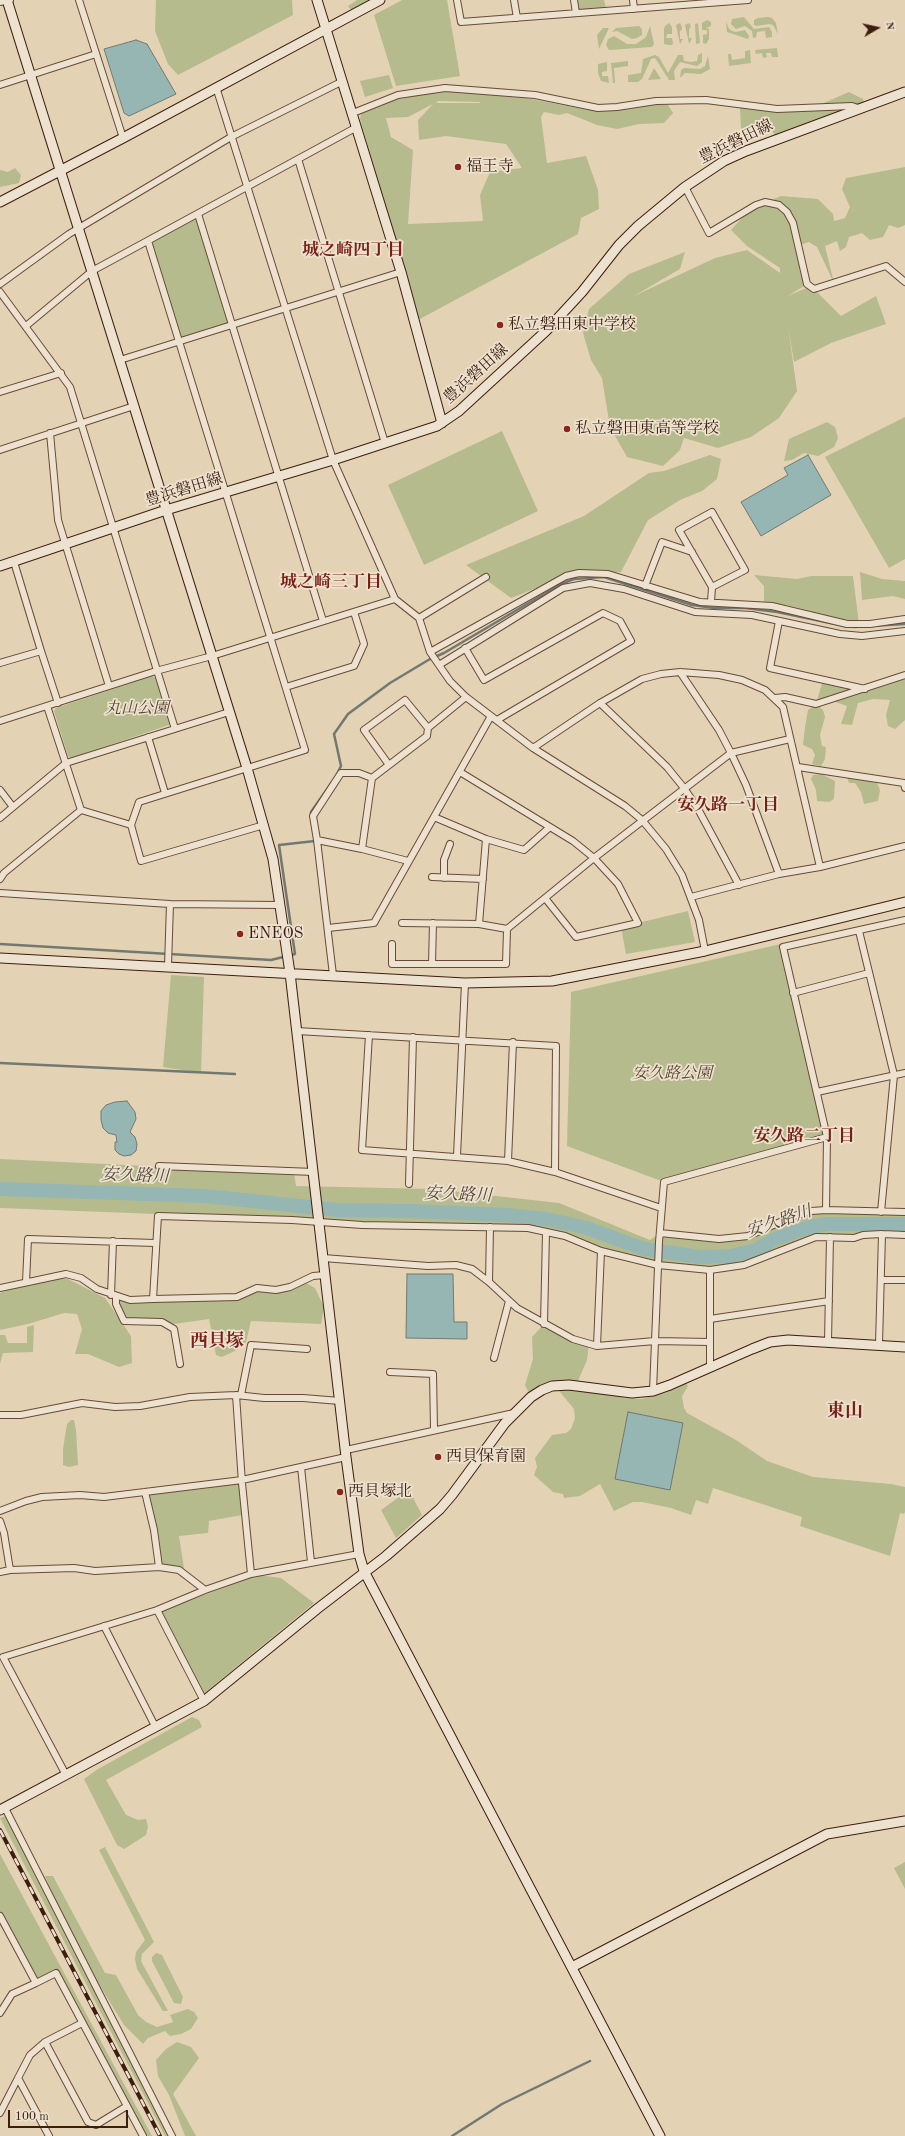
<!DOCTYPE html>
<html>
<head>
<meta charset="utf-8">
<style>
	body { margin:0 }
	#map { position:relative; width:905px; height:2136px; overflow:hidden; background:#e4d2b5; font-family:"Old Standard TT",serif }
	canvas { display:block }
	.north { position:absolute; left:857px; top:8px; width:40px; height:40px; -webkit-text-stroke:3px #ede2cf; paint-order:stroke; rotate:81deg; font-size:11px; font-weight:700; line-height:16px; text-align:center; color:#3d1e0e }
	.north::after { content:''; display:block; margin:auto; width:14px; height:18px; background:#3d1e0e; clip-path:polygon(50% 0,100% 100%,50% 72%,0 100%) }
	.scale { position:absolute; left:8px; top:2110px; width:120px; height:18px; box-sizing:border-box; border:2px solid #3d1e0e; border-top:0; padding-left:5px; font-size:12px; line-height:14px; white-space:nowrap; color:#3d1e0e; -webkit-text-stroke:3px #ede2cf; paint-order:stroke }
</style>
</head>
<body>
<div id="map">
<canvas width="905" height="2136"></canvas>
<div class="north">N</div>
<div class="scale">100 m</div>
</div>
<script>
const c = document.querySelector('canvas').getContext('2d');
c.lineJoin = 'round';
function paint(path, color) { c.fillStyle = color; c.fill(path, 'evenodd'); }
const poly = rows => new Path2D(rows.map(r => 'M' + r).join(''));
function stroke(path, color, width, dash) { c.strokeStyle = color; c.lineWidth = width; c.lineCap = dash ? 'butt' : 'round'; c.setLineDash(dash || []); c.stroke(path); }
function write(font, color, halo, rows, align = 'center') {
  c.font = font + ' "Old Standard TT","Noto Serif JP",serif'; c.lineWidth = 3.5; c.setLineDash([]); c.textBaseline = 'middle'; c.strokeStyle = halo; c.fillStyle = color; for (const [text, x, y, turn = 0] of rows) {
    c.save(); c.translate(x, y); c.rotate((+turn || 0) * Math.PI / 180); c.textAlign = isNaN(turn) ? turn : align; if (halo) c.strokeText(text, 0, 0); c.fillText(text, 0, 0); c.restore();
  }
}
const green = poly([
	[156,0,292,0,293,15,178,75,168,64,155,31],
	[357,0,369,0,351,10,348,6],
	[402,0,447,0,460,76,396,86,374,15],
	[576,0,604,0,606,8,578,10],
	[744,17,754,29,769,27,772,32,772,37,766,38,765,31,757,32,756,37,753,38,752,31,745,26,736,29,731,24,732,19],
	[768,17,772,18,776,23,778,34,773,25,769,24,757,26,754,25,754,20,758,18],
	[707,20,711,22,711,26,706,28,709,29,709,39,706,44,703,43,703,35,707,34,707,30,702,30,702,23],
	[726,21,729,29,732,31,736,32,745,30,749,36,748,39,727,32],
	[669,23,672,27,672,34,667,34,666,38,672,38,673,43,672,45,668,45,664,44,664,29,665,26],
	[680,23,682,27,682,30,680,31,680,39,683,39,680,44,676,25],
	[689,23,691,26,689,30,689,38,692,38,689,44,685,25],
	[698,23,700,43,696,44,695,24],
	[639,26,642,29,642,35,637,38,632,39,617,31,612,32,616,28],
	[650,26,654,44,652,47,609,50,606,45,608,39,614,36,627,44,636,44,646,37],
	[603,28,609,28,599,49,597,35],
	[777,48,778,57,772,57,771,53,766,53,767,57,763,58,762,53,756,54,755,50],
	[750,50,751,63,729,66,728,54,731,54,732,60,745,58,745,51],
	[702,53,702,62,697,66,680,62,674,71,675,80,669,80,655,58,651,59,642,79,638,82,628,82,628,75,641,73,643,59,655,55,659,57,668,73,678,55,683,55,684,61,691,62,697,61,698,55],
	[708,56,710,69,701,74,685,73,680,78,681,70,684,68,700,69,705,66],
	[628,61,628,66,614,68,615,83,613,83,611,63],
	[607,62,607,71,602,72,602,76,608,76,609,83,601,81,598,73,598,64],
	[654,68,661,79,648,80],
	[389,75,393,88,365,97,360,81],
	[443,89,488,91,584,109,665,100,673,113,664,123,639,124,617,129,597,125,567,113,559,115,544,112,541,117,547,163,586,156,598,190,599,209,581,218,578,234,418,320,360,119,362,109,403,94],
	[438,101,480,102,480,103,436,103],
	[433,104,418,120,419,140,446,136,506,144,522,168,490,172,480,195,483,221,408,224,413,150,391,137,386,118,408,117],
	[849,92,863,99,865,106,818,123,816,120,775,136,767,121,750,129,749,141,741,128,740,108,749,106,808,110],
	[905,167,905,225,898,228,889,225,883,237,870,240,862,233,849,237,846,247,840,251,837,241,825,246,834,283,817,247,809,242,800,245,807,284,788,296,811,286,841,316,876,296,886,324,831,343,794,362,788,326,797,391,779,418,751,437,718,448,684,438,680,450,663,466,627,457,610,427,602,378,591,360,583,333,589,309,629,274,685,252,680,269,634,296,715,258,747,250,780,273,780,268,747,246,731,230,750,209,781,196,818,199,833,214,834,221,845,218,850,207,842,189,846,178],
	[15,168,21,175,19,183,0,187,0,170,8,172],
	[198,214,232,324,182,340,148,241],
	[905,417,905,559,889,568,825,457],
	[827,422,835,427,838,438,834,447,818,456,804,453,792,460,784,461,789,439],
	[502,431,538,511,424,565,388,485],
	[710,455,721,459,717,479,702,491,680,500,648,520,621,572,562,578,511,598,466,565,584,516,649,473,664,471],
	[860,572,882,579,905,581,905,599,893,596,862,600],
	[754,575,797,579,811,576,853,576,859,624,832,621,807,610,786,605,764,605,764,586],
	[152,676,156,678,170,722,169,725,71,758,68,756,54,711,56,708],
	[905,678,905,720,895,729,888,726,886,715,890,700,873,699,858,703,852,725,841,724,847,706,833,701,816,704,823,710,825,717,820,735,822,746,826,747,825,759,821,766,812,764,815,755,812,749,803,745,805,727,808,710,816,704,823,680,865,689],
	[821,774,835,781,834,799,829,802,817,801,816,790,811,779,813,775],
	[847,777,877,783,880,790,878,801,864,804,861,792,855,783,849,783],
	[688,911,695,942,626,954,621,927],
	[781,944,827,1137,664,1182,567,1146,571,992],
	[171,975,204,977,201,1073,163,1067],
	[0,1159,294,1173,296,1186,433,1189,559,1203,650,1240,660,1233,719,1239,748,1236,814,1211,905,1213,905,1235,812,1238,763,1258,710,1270,648,1262,601,1251,552,1232,468,1226,0,1208],
	[43,1279,68,1279,105,1298,131,1336,132,1363,119,1367,88,1354,75,1354,82,1329,77,1314,64,1313,28,1324,0,1330,0,1293],
	[302,1281,315,1288,324,1307,321,1324,251,1321,246,1342,237,1350,222,1357,216,1355,209,1319,167,1325,122,1317,116,1296,143,1300,175,1295,237,1297,257,1288,276,1290],
	[544,1324,589,1344,587,1360,578,1381,558,1385,595,1388,625,1398,641,1399,665,1393,686,1383,688,1386,682,1396,684,1408,687,1413,736,1440,767,1461,813,1477,891,1484,905,1487,905,1512,904,1514,900,1513,890,1556,800,1526,802,1517,713,1488,708,1504,696,1500,691,1515,671,1508,642,1502,633,1502,614,1511,600,1484,580,1496,564,1498,563,1494,553,1492,534,1475,537,1467,535,1458,552,1435,566,1433,571,1429,575,1418,574,1409,555,1386,531,1397,525,1385,533,1359,532,1337],
	[34,1325,33,1352,3,1353,0,1364,0,1335,5,1335,8,1343,27,1343,27,1327],
	[71,1420,74,1420,76,1430,78,1465,69,1467,63,1465,63,1449,67,1424],
	[242,1483,242,1515,209,1521,208,1533,179,1536,184,1568,179,1570,158,1563,148,1491],
	[409,1490,422,1515,396,1538,381,1510],
	[258,1575,281,1578,314,1603,201,1696,158,1612],
	[192,1717,199,1720,202,1727,106,1780,126,1815,138,1820,146,1819,148,1827,146,1835,124,1849,117,1845,84,1779,98,1769],
	[8,1815,172,2136,165,2136,0,1818],
	[105,1847,154,1942,142,1954,141,1961,168,2011,163,2011,137,1969,135,1959,136,1952,145,1940,99,1850],
	[0,1854,152,2136,143,2136,56,1973,36,1983,0,1916],
	[905,1862,905,1889,894,1868],
	[45,1876,53,1876,105,1973,116,1975,138,2015,146,2022,157,2027,173,2022,170,2015,188,2009,194,2012,198,2018,191,2029,181,2034,170,2036,165,2031,148,2038,143,2044,124,2025,75,1945],
	[156,1953,162,1955,183,1997,181,2004,174,2003,152,1961,152,1957],
	[177,2042,191,2047,199,2058,173,2094,196,2136,185,2136,169,2095,158,2076,156,2060,166,2049]
]);
const water = poly([
	[136,40,147,44,176,94,129,116,124,113,104,49,136,40],
	[808,455,831,495,761,536,741,502,788,475,784,468,808,455],
	[127,1101,135,1112,136,1119,130,1132,135,1137,137,1144,136,1151,131,1155,124,1156,119,1154,115,1150,115,1142,117,1142,116,1135,108,1133,103,1128,101,1120,101,1111,106,1105,115,1102,127,1101],
	[407,1274,453,1274,454,1322,467,1322,467,1339,406,1338,407,1274],
	[628,1412,683,1423,670,1490,615,1479,628,1412]
]);
const stream = poly([
	[854,627,905,624],
	[335,778,341,766,334,734,348,714,390,683,430,659,444,653,561,584,574,579,604,577,692,605,714,608,745,608,777,612,845,626],
	[311,816,311,812,332,782],
	[0,944,271,960,295,954,279,845,315,841,315,839],
	[0,1063,235,1074],
	[452,2136,502,2104,590,2061]
]);
const river = poly([
	[0,1189,205,1196,337,1210,410,1211,507,1215,546,1219,587,1228,644,1249,700,1257,731,1256,756,1250,775,1239,809,1227,828,1224,905,1224]
]);
const street = poly([
	[79,0,123,138],
	[457,0,461,22,748,0],
	[514,0,517,18],
	[574,0,576,13],
	[633,0,634,9],
	[0,2,10,0],
	[0,85,96,54],
	[216,87,333,460,395,599,419,618,430,652,450,681,466,697,533,748,625,806,642,820,666,849,682,875,699,920,705,951],
	[353,113,398,95,445,88,535,95,598,108,617,107,656,101,706,100,777,109,852,106,858,108],
	[298,159,385,443],
	[685,187,709,233,756,205,765,202,779,205,787,212,793,223,807,284,814,289,886,266,905,282],
	[198,214,323,621],
	[148,241,305,750,139,802,131,825,141,861,264,825],
	[0,284,69,234,231,137,343,81],
	[0,292,70,387,175,729],
	[26,326,92,271,357,127],
	[120,360,401,272],
	[0,392,61,373],
	[50,433,58,520,109,686],
	[0,450,134,406],
	[645,586,662,542,692,552],
	[711,602,712,587,745,570,712,512,679,530,712,587],
	[419,618,486,577],
	[779,621,770,668,865,689],
	[465,648,484,680,603,613,620,621,631,641,497,720],
	[41,651,58,703],
	[430,652,566,576,579,573,608,574,700,602,772,606,847,624,870,624,905,619],
	[0,663,41,651,14,562],
	[439,665,563,588,590,583,624,589,695,612,752,615,840,634,862,636,905,631],
	[680,672,719,730,731,753,746,785,779,874],
	[286,687,354,666,364,644,354,612],
	[775,698,785,697,816,704,905,675],
	[600,703,667,767,684,788,698,809,739,885],
	[47,706,81,810],
	[0,721,156,671,212,656,395,599],
	[148,737,165,793],
	[533,748,600,703,642,679,661,674,680,672,719,675,742,680,765,690,783,707,820,867],
	[389,765,364,730,405,700,428,728],
	[798,767,904,783,905,788],
	[460,772,550,827],
	[0,790,13,807],
	[81,810,131,825],
	[434,817,486,839,524,850,550,827,573,841,594,858,618,884,638,923,576,937,545,898],
	[0,818,66,763,229,712],
	[317,840,313,816,341,773,359,773,372,778],
	[362,849,408,861],
	[432,877,483,879],
	[444,878,444,860,450,844],
	[0,879,4,873,81,810],
	[0,893,170,904,279,905],
	[691,897,779,874,820,867,905,846],
	[402,923,479,924,507,929],
	[479,924,486,839],
	[328,928,374,923,491,716],
	[859,931,894,1075,881,1212],
	[392,944,392,964,506,964,507,929,594,858,731,753,790,739],
	[432,964,433,923],
	[168,966,170,904],
	[333,975,317,840,362,849,372,778,427,736,428,728,466,697],
	[793,993,869,973],
	[297,1031,556,1046,555,1172],
	[369,1035,362,1150,508,1161,555,1172,661,1208],
	[817,1092,905,1073],
	[457,1156,465,983],
	[508,1161,513,1042],
	[159,1166,314,1172],
	[409,1184,413,1037],
	[826,1210,827,1137,783,947,905,920],
	[660,1233,719,1239,748,1236,794,1216,811,1211,826,1210,905,1212],
	[323,1258,428,1266,456,1265,472,1269,489,1282,517,1308,573,1339,597,1346,655,1341,710,1342],
	[710,1270,710,1367],
	[881,1280,905,1280],
	[26,1282,28,1239,155,1243],
	[489,1282,490,1227],
	[0,1288,66,1274,81,1278,97,1289,130,1300,153,1299,158,1216,292,1220,362,1225,528,1228,565,1236,601,1251,658,1265,710,1270,744,1265,816,1237,854,1238,863,1235,882,1234],
	[111,1295,113,1241],
	[116,1296,116,1304,124,1321,162,1322,174,1329,180,1364],
	[153,1299,237,1297,257,1288,276,1290,290,1287,313,1276,325,1275],
	[710,1319,829,1301],
	[544,1324,546,1232],
	[828,1342,830,1237],
	[879,1344,882,1234,905,1235],
	[597,1346,601,1251],
	[494,1358,509,1301],
	[390,1372,433,1374,434,1429],
	[653,1391,659,1242,664,1182,827,1137],
	[236,1395,242,1483,251,1574],
	[241,1395,251,1345,307,1349],
	[0,1415,21,1415,82,1403,115,1407,140,1406,190,1397,236,1395,264,1398,303,1398,340,1401],
	[346,1450,514,1413],
	[301,1467,311,1562],
	[145,1492,154,1530,159,1567],
	[0,1511,26,1501,42,1497,80,1495,104,1497,242,1480,346,1457],
	[0,1521,4,1533,10,1570],
	[0,1572,10,1570,74,1568,95,1571,159,1567,179,1570,205,1590],
	[157,1610,204,1701],
	[104,1626,155,1726],
	[66,1775,3,1657,157,1610,205,1590,251,1574,359,1554],
	[5,1808,172,2136],
	[0,1916,36,1983,56,1973,143,2136],
	[0,2013,12,1994,36,1983],
	[45,2042,88,2122,96,2125,127,2106],
	[0,2113,18,2078],
	[49,2136,18,2078,30,2055,45,2042,82,2023]
]);
const secondary = poly([
	[7,0,247,768,273,859,290,973,346,1457,359,1554,364,1571,660,2136],
	[317,0,401,272,442,423],
	[0,202,123,138,380,0],
	[0,566,166,510,333,460,437,426,459,411,546,331,582,292,619,245,638,226,685,187,724,161,746,151,905,92],
	[0,958,465,983,552,981,705,951,905,902],
	[0,1810,204,1701,317,1609,386,1556,440,1509,452,1495,505,1423,531,1397,542,1390,552,1386,569,1385,632,1393,653,1391,670,1385,752,1349,770,1342,788,1340,905,1347],
	[572,1967,827,1834,905,1821]
]);
const rail = poly([
	[0,1830,160,2136]
]);
const markers = [
	[458,167,4,"#8f2418"],
	[500,325,4,"#8f2418"],
	[567,429,4,"#8f2418"],
	[240,934,4,"#8f2418"],
	[438,1457,4,"#8f2418"],
	[340,1492,4,"#8f2418"]
];
const streetNames = [
	["豊浜磐田線",736,142,-26],
	["豊浜磐田線",476,374,-42],
	["豊浜磐田線",184,490,-17]
];
const poiNames = [
	["福王寺",466,167],
	["私立磐田東中学校",508,325],
	["私立磐田東高等学校",575,429],
	["ENEOS",248,934],
	["西貝保育園",446,1457],
	["西貝塚北",348,1492]
];
const parkNames = [
	["丸山公園",137,709],
	["安久路公園",672,1074]
];
const neighbourhoodNames = [
	["城之崎四丁目",353,251],
	["城之崎三丁目",331,583],
	["安久路一丁目",728,806],
	["安久路二丁目",804,1137]
];
const waterNames = [
	["安久路川",135,1176,2],
	["安久路川",458,1195,2],
	["安久路川",779,1222,-19]
];
const quarterNames = [
	["西貝塚",217,1341],
	["東山",845,1411]
];
paint(green, '#b5bb8d');
paint(water, '#96b6b3');
stroke(water, '#727971', 1);
stroke(stream, '#727971', 2.5);
stroke(river, '#96b6b3', 14);
stroke(street, '#674b38', 8);
stroke(secondary, '#3d1e0e', 11);
stroke(street, '#ede2cf', 6);
stroke(secondary, '#ede2cf', 9);
stroke(rail, '#3d1e0e', 4);
stroke(rail, '#ede2cf', 2.5, [8]);
for (const [x, y, r, color] of markers) { const dot = new Path2D(); dot.arc(x, y, r, 0, 2 * Math.PI); c.fillStyle = color; c.fill(dot); stroke(dot, '#ede2cf', 1.5); }
write('16px', '#3d1e0e', '#ede2cf', streetNames);
write('16px', '#3d1e0e', '#ede2cf', poiNames, 'left');
write('italic 16px', '#5b452e', '#ede2cf', parkNames);
write('bold 17px', '#7a1f14', '#ede2cf', neighbourhoodNames);
write('italic 17px', '#534437', '#ede2cf', waterNames);
write('bold 18px', '#7a1f14', '#ede2cf', quarterNames);
</script>
</body>
</html>
